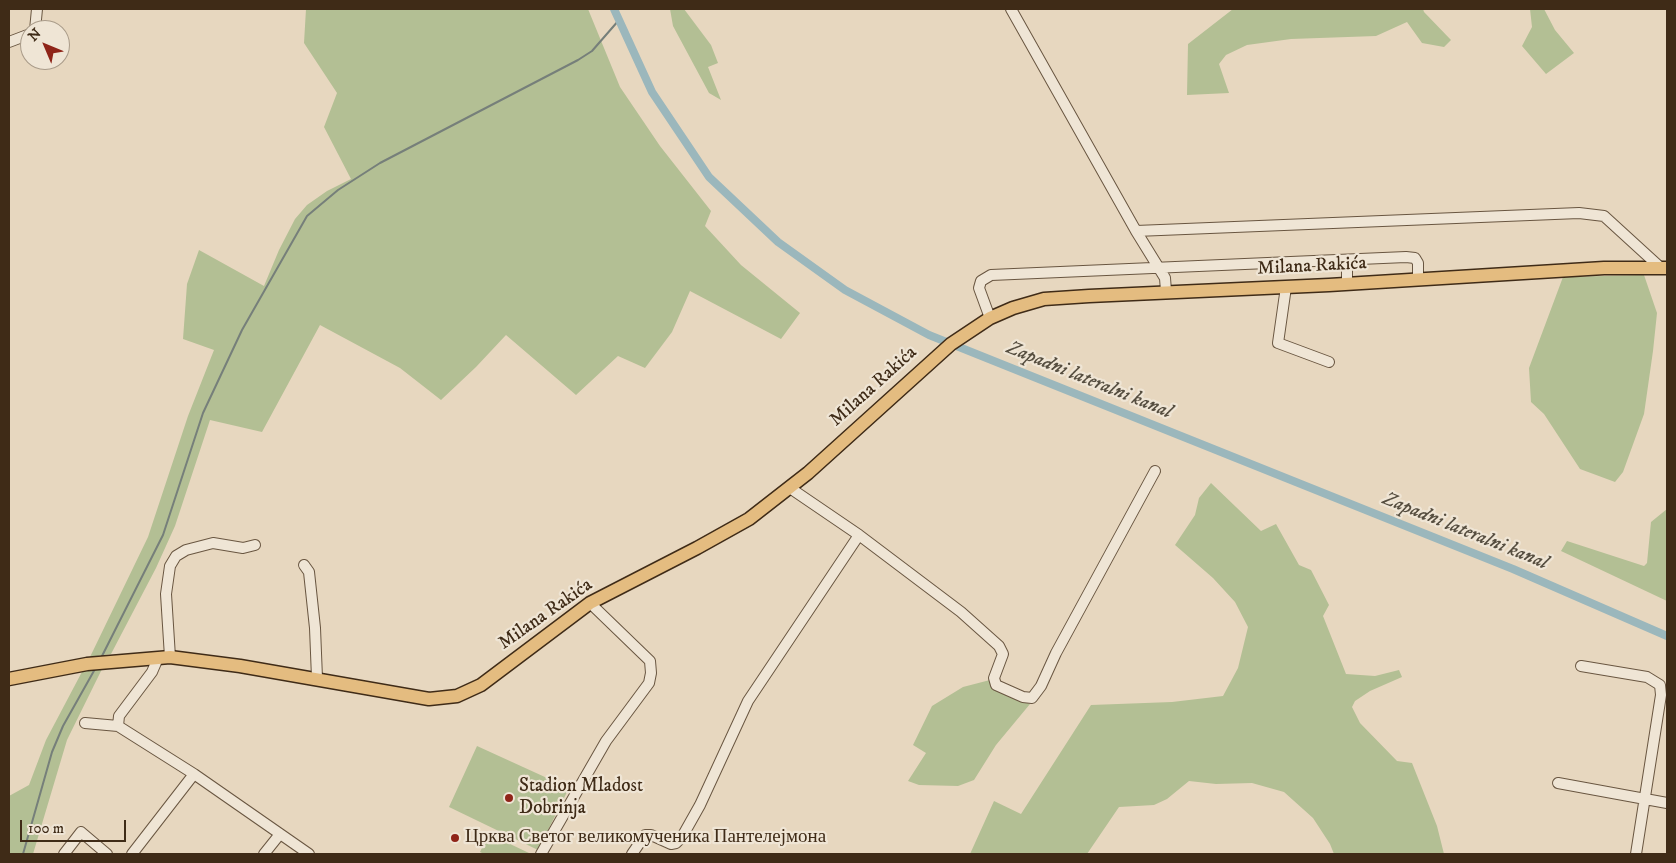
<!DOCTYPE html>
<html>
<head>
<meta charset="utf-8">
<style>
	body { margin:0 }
	#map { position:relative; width:1676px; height:863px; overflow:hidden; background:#e7d7bf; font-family:"IM FELL DW Pica",serif }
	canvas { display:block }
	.frame { position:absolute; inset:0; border:10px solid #3f2b17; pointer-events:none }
	.north { position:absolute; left:20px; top:20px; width:50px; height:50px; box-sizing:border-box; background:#efe5d5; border:1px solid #a99b89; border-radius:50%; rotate:315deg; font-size:14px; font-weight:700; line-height:20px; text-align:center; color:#3f2b17 }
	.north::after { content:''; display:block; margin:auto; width:18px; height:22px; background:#8f2418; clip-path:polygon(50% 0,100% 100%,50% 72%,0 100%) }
	.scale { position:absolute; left:20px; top:820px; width:106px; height:22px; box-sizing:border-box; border:2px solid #3f2b17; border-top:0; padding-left:6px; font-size:15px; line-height:18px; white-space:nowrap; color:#3f2b17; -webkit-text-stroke:4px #efe5d5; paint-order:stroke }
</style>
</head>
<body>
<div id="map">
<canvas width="1676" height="863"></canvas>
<div class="frame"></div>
<div class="north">N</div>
<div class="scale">100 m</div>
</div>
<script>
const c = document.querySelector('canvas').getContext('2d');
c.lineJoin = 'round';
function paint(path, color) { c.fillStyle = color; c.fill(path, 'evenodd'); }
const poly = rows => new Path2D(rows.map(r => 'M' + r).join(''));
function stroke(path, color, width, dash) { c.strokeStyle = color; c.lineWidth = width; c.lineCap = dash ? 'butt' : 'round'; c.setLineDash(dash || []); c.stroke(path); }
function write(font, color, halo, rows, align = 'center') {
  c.font = font + ' "IM FELL DW Pica",serif'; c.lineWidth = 4.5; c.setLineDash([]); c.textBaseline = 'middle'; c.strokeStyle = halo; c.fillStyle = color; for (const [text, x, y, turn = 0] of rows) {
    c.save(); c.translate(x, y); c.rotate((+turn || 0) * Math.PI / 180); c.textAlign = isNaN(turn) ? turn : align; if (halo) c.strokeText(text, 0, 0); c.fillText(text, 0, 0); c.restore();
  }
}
const green = poly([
	[306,9,588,9,620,87,660,146,711,211,705,226,741,265,800,313,781,339,690,291,672,332,645,368,618,356,576,395,506,335,476,367,441,400,400,368,320,325,262,432,210,420,175,526,156,568,111,654,90,657,148,537,188,416,214,350,183,339,187,284,199,250,264,286,279,250,295,219,307,205,327,191,351,179,324,127,337,93,304,43],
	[670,9,684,9,711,45,718,63,708,67,721,100,709,93,673,26],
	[1233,9,1423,9,1424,12,1451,40,1444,47,1422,43,1407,22,1376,36,1291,39,1247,45,1226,55,1219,64,1229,93,1187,95,1188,44],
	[1530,9,1544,9,1555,30,1574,53,1546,74,1522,46,1532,27],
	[1644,275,1657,313,1653,351,1644,414,1623,472,1615,482,1580,469,1544,414,1531,402,1529,368,1563,277],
	[1211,483,1261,531,1276,524,1299,565,1311,570,1329,605,1323,616,1346,674,1375,676,1399,670,1402,677,1370,691,1355,701,1352,707,1360,723,1397,761,1412,763,1437,826,1444,854,1334,854,1330,844,1313,818,1284,792,1252,783,1216,784,1189,781,1167,799,1154,805,1119,807,1087,854,970,854,994,801,1021,814,1091,705,1172,702,1223,696,1238,668,1248,627,1235,602,1213,578,1175,545,1195,515,1199,498],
	[1667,509,1667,601,1561,551,1567,541,1644,566,1647,563,1651,522],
	[84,668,102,669,67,740,33,854,9,854,9,796,29,785,46,740],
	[990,680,1008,695,1030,704,996,745,974,780,958,786,919,785,908,781,926,753,913,745,932,706,963,687],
	[477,746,569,788,538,850,449,807],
	[489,834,529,853,529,854,484,854,480,852]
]);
const stream = poly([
	[101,658,163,535,203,413,242,330,307,216,338,190,380,163,578,60,592,51,619,20],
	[23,854,52,752,63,726,95,669]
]);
const canal = poly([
	[614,9,652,92,709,177,778,242,845,290,929,335,1513,569,1667,636]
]);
const minor = poly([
	[1011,9,1136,231,1165,278,1166,291],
	[35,30,37,9],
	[9,42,30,34],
	[1136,231,1579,213,1604,216,1662,269],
	[1347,261,1347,284],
	[1286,287,1278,343,1329,362],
	[990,318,979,288,981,281,991,275,1406,257,1415,258,1418,263,1418,280],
	[790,488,859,535,961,612,999,646,1003,654,994,678,996,685,1023,697,1032,698,1041,686,1056,653,1155,471],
	[304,565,309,572,315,628,317,678],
	[170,657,166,594,170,566,176,556,186,550,213,543,243,548,255,545],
	[1581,666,1647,677,1660,685,1661,695,1636,854],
	[85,723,118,726,194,774,309,854],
	[118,726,119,716,152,672,158,658],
	[1558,783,1667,803],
	[64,854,81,832,107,854],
	[132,854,194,774],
	[264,854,280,834],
	[541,854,606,741,649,683,651,673,650,661,590,603],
	[632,854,645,835,651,835,671,844,676,843,682,837,700,805,748,701,859,535]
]);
const major = poly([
	[9,679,87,664,170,657,240,666,429,699,457,696,481,685,590,603,697,548,749,519,808,473,951,344,990,318,1013,308,1044,299,1089,296,1329,285,1604,268,1667,268]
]);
const markers = [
	[509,798,5,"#8f2418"],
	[455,838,5,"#8f2418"]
];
const streetNames = [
	["Milana Rakića",1312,267,-3],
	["Milana Rakića",874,387,-42],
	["Milana Rakića",546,615,-35]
];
const poiNames = [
	["Stadion Mladost",519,787],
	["Dobrinja",519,809],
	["Црква Светог великомученика Пантелејмона",465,838]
];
const waterNames = [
	["Zapadni lateralni kanal",1089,381,22],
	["Zapadni lateralni kanal",1465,532,22]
];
paint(green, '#b3bf94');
stroke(stream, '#767f7a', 2);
stroke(canal, '#9bb7bc', 8);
stroke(minor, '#695641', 12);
stroke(major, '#3f2b17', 15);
stroke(minor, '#efe5d5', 10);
stroke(major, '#e4bc80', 12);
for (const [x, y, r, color] of markers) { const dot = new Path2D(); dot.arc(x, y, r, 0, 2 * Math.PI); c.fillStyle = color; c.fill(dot); stroke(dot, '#efe5d5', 2); }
write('19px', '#3f2b17', '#efe5d5', streetNames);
write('19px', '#3f2b17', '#efe5d5', poiNames, 'left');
write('italic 20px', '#564e40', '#efe5d5', waterNames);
</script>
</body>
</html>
